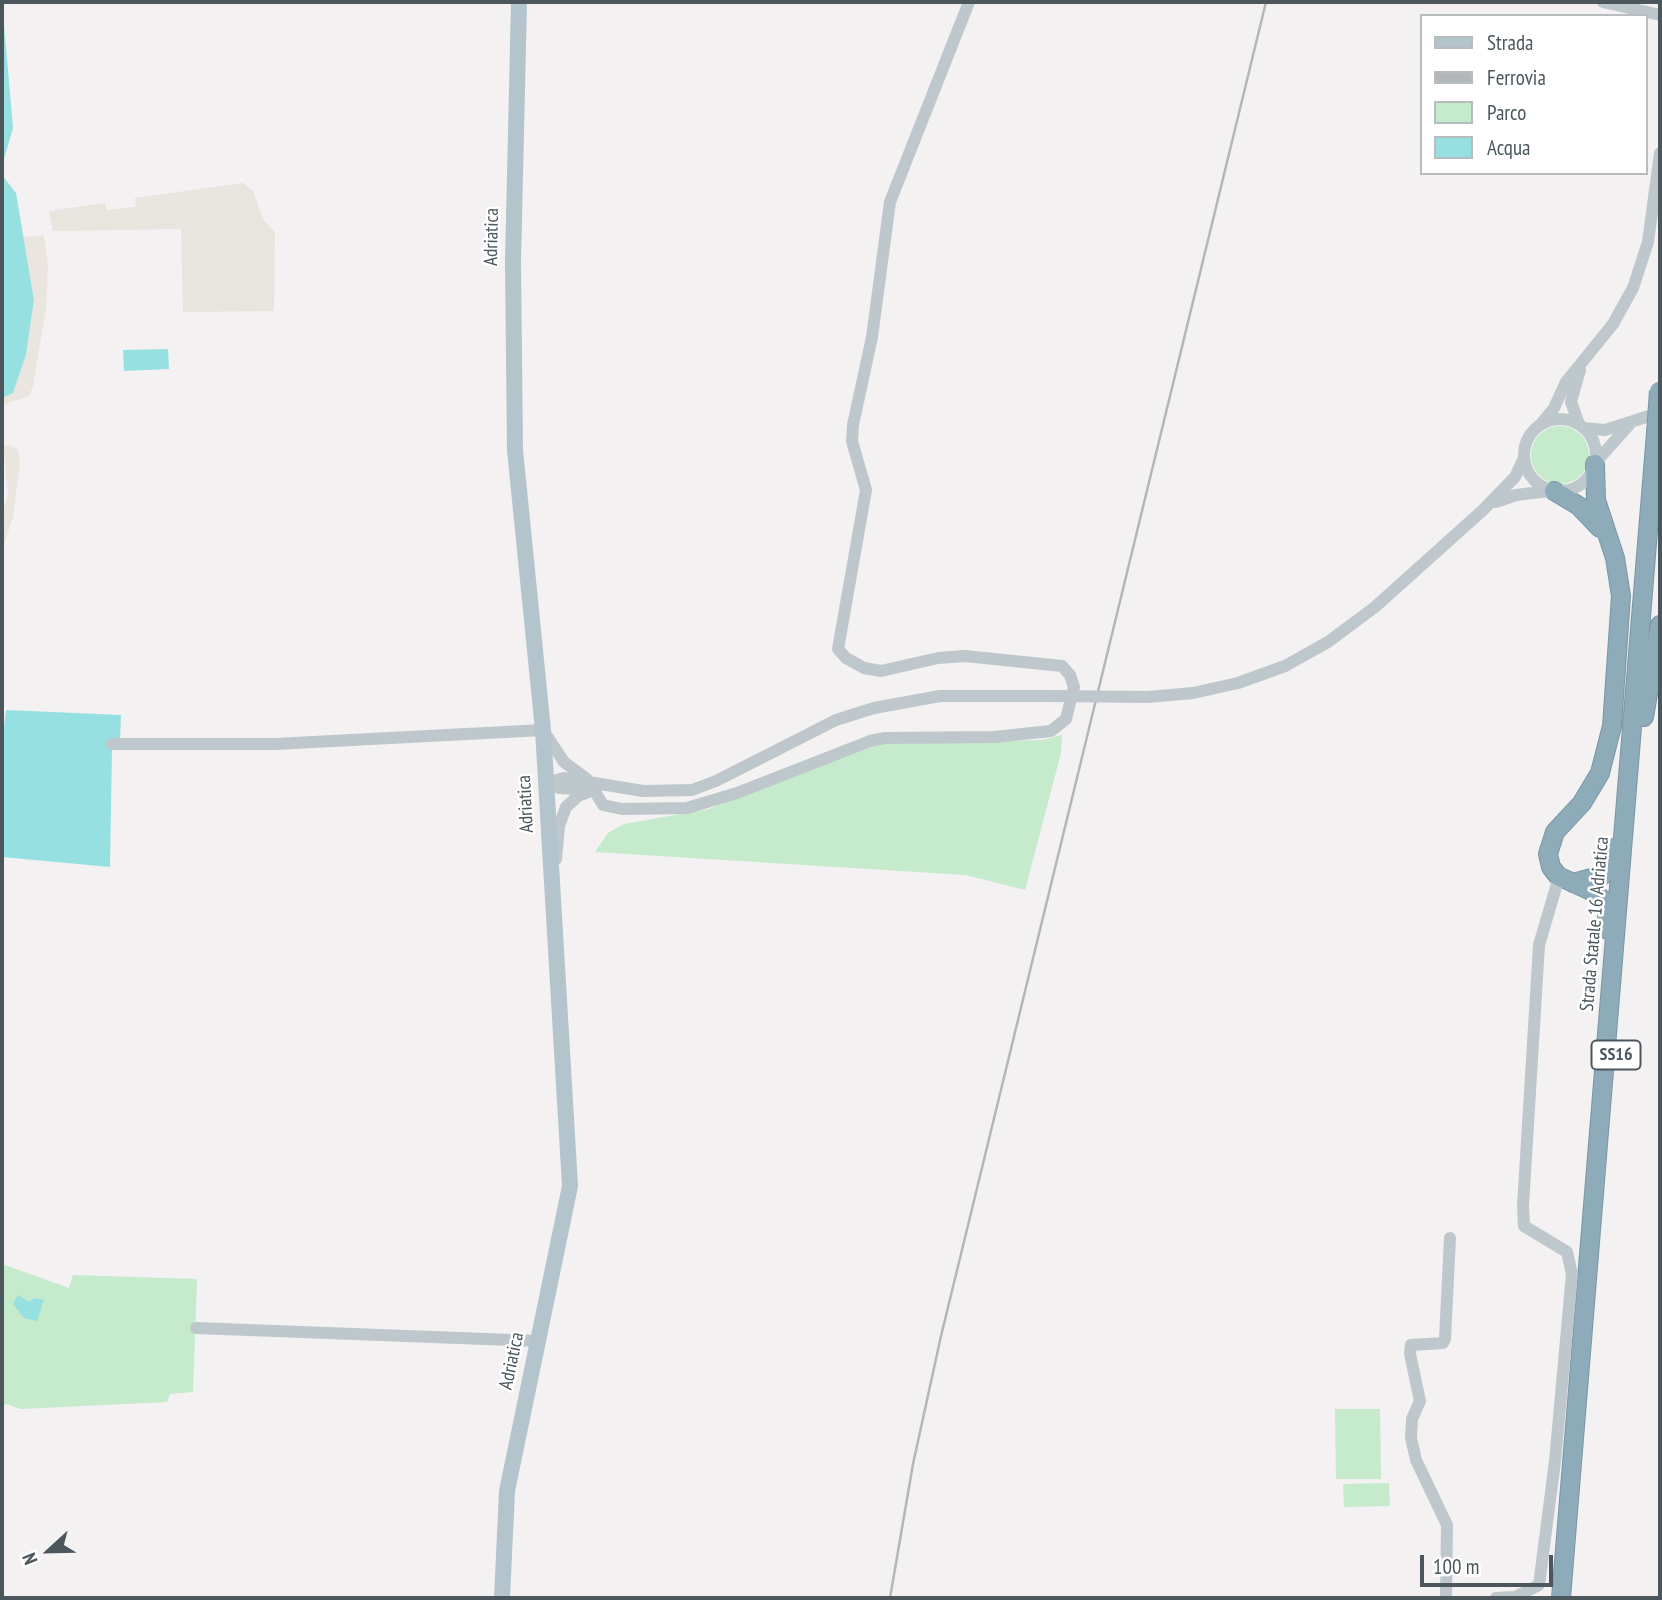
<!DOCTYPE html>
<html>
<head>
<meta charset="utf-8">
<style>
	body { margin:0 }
	#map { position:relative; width:1662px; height:1600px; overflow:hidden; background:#f3f1f1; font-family:"PT Sans Narrow",sans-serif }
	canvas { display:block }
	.frame { position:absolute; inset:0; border:4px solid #4b575c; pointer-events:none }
	.legend { position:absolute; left:1420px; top:14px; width:228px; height:161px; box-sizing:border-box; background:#fff; border:2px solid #b7bcbe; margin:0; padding:9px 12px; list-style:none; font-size:21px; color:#4b575c }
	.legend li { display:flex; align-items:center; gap:14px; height:35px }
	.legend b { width:35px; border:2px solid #b7bcbe }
	.north { position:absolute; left:14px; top:1516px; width:70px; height:70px; -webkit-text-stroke:5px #fff; paint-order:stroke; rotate:248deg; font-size:19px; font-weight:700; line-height:28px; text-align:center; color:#4b575c }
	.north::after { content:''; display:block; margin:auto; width:24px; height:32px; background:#4b575c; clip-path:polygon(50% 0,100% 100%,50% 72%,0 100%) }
	.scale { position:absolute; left:1420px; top:1555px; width:133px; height:32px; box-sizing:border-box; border:4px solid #4b575c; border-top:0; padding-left:9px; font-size:21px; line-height:24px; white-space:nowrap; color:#4b575c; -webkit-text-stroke:5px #fff; paint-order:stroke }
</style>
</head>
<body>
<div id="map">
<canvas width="1662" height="1600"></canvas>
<div class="frame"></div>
<ul class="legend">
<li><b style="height:9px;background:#b4c4cc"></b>Strada</li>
<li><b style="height:9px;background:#b3b7ba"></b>Ferrovia</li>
<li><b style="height:19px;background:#c5eacc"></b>Parco</li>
<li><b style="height:19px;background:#97e0e2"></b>Acqua</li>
</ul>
<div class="north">N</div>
<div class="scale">100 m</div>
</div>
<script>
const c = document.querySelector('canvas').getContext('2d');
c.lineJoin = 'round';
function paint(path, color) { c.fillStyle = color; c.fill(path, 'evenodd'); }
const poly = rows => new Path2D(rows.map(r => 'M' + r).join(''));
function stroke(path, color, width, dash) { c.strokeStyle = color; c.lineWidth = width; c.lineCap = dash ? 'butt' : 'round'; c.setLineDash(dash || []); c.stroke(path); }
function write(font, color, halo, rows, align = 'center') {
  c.font = font + ' "PT Sans Narrow",sans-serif'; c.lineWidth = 5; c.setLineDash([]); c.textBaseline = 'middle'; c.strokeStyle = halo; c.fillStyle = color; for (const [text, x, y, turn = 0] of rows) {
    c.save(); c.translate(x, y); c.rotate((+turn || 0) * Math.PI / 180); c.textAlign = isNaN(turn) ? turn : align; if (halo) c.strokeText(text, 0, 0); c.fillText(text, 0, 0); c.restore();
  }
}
const commercial = poly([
	[243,183,253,191,263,219,275,232,274,311,183,312,181,229,53,231,49,211,105,203,107,210,136,207,135,198]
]);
const green = poly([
	'1531 455a29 29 0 1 1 58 0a29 29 0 1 1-58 0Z',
	[1062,735,1061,753,1025,890,966,875,595,852,608,833,624,824,709,809,857,750,886,744,1042,740],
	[2,1264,69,1288,73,1275,197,1279,193,1392,170,1394,167,1402,20,1409,7,1404,2,1406],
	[1335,1409,1380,1409,1381,1479,1336,1479],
	[1389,1483,1390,1506,1344,1507,1343,1484]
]);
const sand = poly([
	[44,235,48,265,46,309,33,386,29,396,2,405,2,398,13,393,26,355,34,301,23,237],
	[10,445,18,449,20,462,13,517,2,550,2,513,8,495,3,446]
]);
const water = poly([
	[2,2,13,128,2,166],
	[2,175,16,193,34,300,26,355,13,393,2,398],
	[168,349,169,369,124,371,123,350],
	[6,710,121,715,120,740,112,748,110,867,2,857,2,744],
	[18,1295,29,1302,34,1298,44,1300,37,1321,24,1318,13,1304]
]);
const minor = poly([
	[1603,2,1660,15],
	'1524 455a36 36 0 1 1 72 0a36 36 0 1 1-72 0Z',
	[1541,424,1554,408,1566,382,1613,324,1633,288,1648,242,1660,153],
	[1579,424,1571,402,1580,370],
	[1583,428,1605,430,1649,416],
	[1595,463,1629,425],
	[1496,502,1516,495,1549,491],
	[1148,697,1193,693,1238,683,1285,666,1328,642,1375,607,1483,510,1515,477,1524,458],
	[112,744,275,744,543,730,564,762,587,779],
	[546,783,564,778,643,791,692,790,716,781,836,720,874,708,940,696,1051,696],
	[546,783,560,788,590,790],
	[594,790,603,805,622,809,687,808,737,793,870,741,885,738,994,737,1051,731,1066,719,1074,687,1070,675,1062,666,965,656,938,658,881,671,864,668,846,658,838,649,866,490,852,441,853,425,872,337,890,202,969,2],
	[556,859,559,826,566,807,578,796,594,790],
	[196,1328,538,1341],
	[1446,1598,1447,1525,1416,1460,1411,1438,1412,1419,1420,1401,1410,1354,1411,1345,1443,1343,1445,1339,1450,1238],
	[1496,1598,1515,1597,1539,1585,1555,1461,1572,1274,1567,1252,1524,1226,1523,1206,1539,945,1559,877]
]);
const major = poly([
	[502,1598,507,1491,570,1186,543,730,515,450,513,262,519,2]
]);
const highway = poly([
	[1595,464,1596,500,1615,558,1621,596,1612,726,1600,773,1582,803,1555,832,1548,854,1551,867,1558,876,1591,891,1601,898,1607,912,1608,930],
	[1554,491,1579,506,1600,528],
	[1644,717,1660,625],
	[1573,883,1603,875,1611,862,1614,848],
	[1561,1598,1656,433]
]);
const rail = poly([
	[890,1598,913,1464,941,1336,1266,2]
]);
const minorBridge = poly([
	[1051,696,1148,697]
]);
const highwayBridge = poly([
	[1656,433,1659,391]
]);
const shields = [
	[1616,1055,49]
];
const shieldNames = [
	["SS16",1616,1055]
];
const streetNames = [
	["Adriatica",492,237,-89],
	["Adriatica",526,804,-93],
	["Strada Statale 16 Adriatica",1595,924,-85],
	["Adriatica",512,1361,-78]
];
paint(commercial, '#e8e4de');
paint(green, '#c5eacc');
paint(sand, '#ebe5df');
paint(water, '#97e0e2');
stroke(highway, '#7a96a5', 20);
stroke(minor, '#bec7cb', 12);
stroke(major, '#b4c4cc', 16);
stroke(highway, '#8eabb9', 18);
stroke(rail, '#b3b7ba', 2.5);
stroke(highwayBridge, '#7a96a5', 20, []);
stroke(minorBridge, '#bec7cb', 12);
stroke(highwayBridge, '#8eabb9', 18);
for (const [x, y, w] of shields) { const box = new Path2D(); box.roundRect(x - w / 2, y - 14.5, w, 29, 5); c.fillStyle = '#fff'; c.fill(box); stroke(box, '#4b575c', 2); }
write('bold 18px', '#4b575c', null, shieldNames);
write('19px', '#4b575c', '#fff', streetNames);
</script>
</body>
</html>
